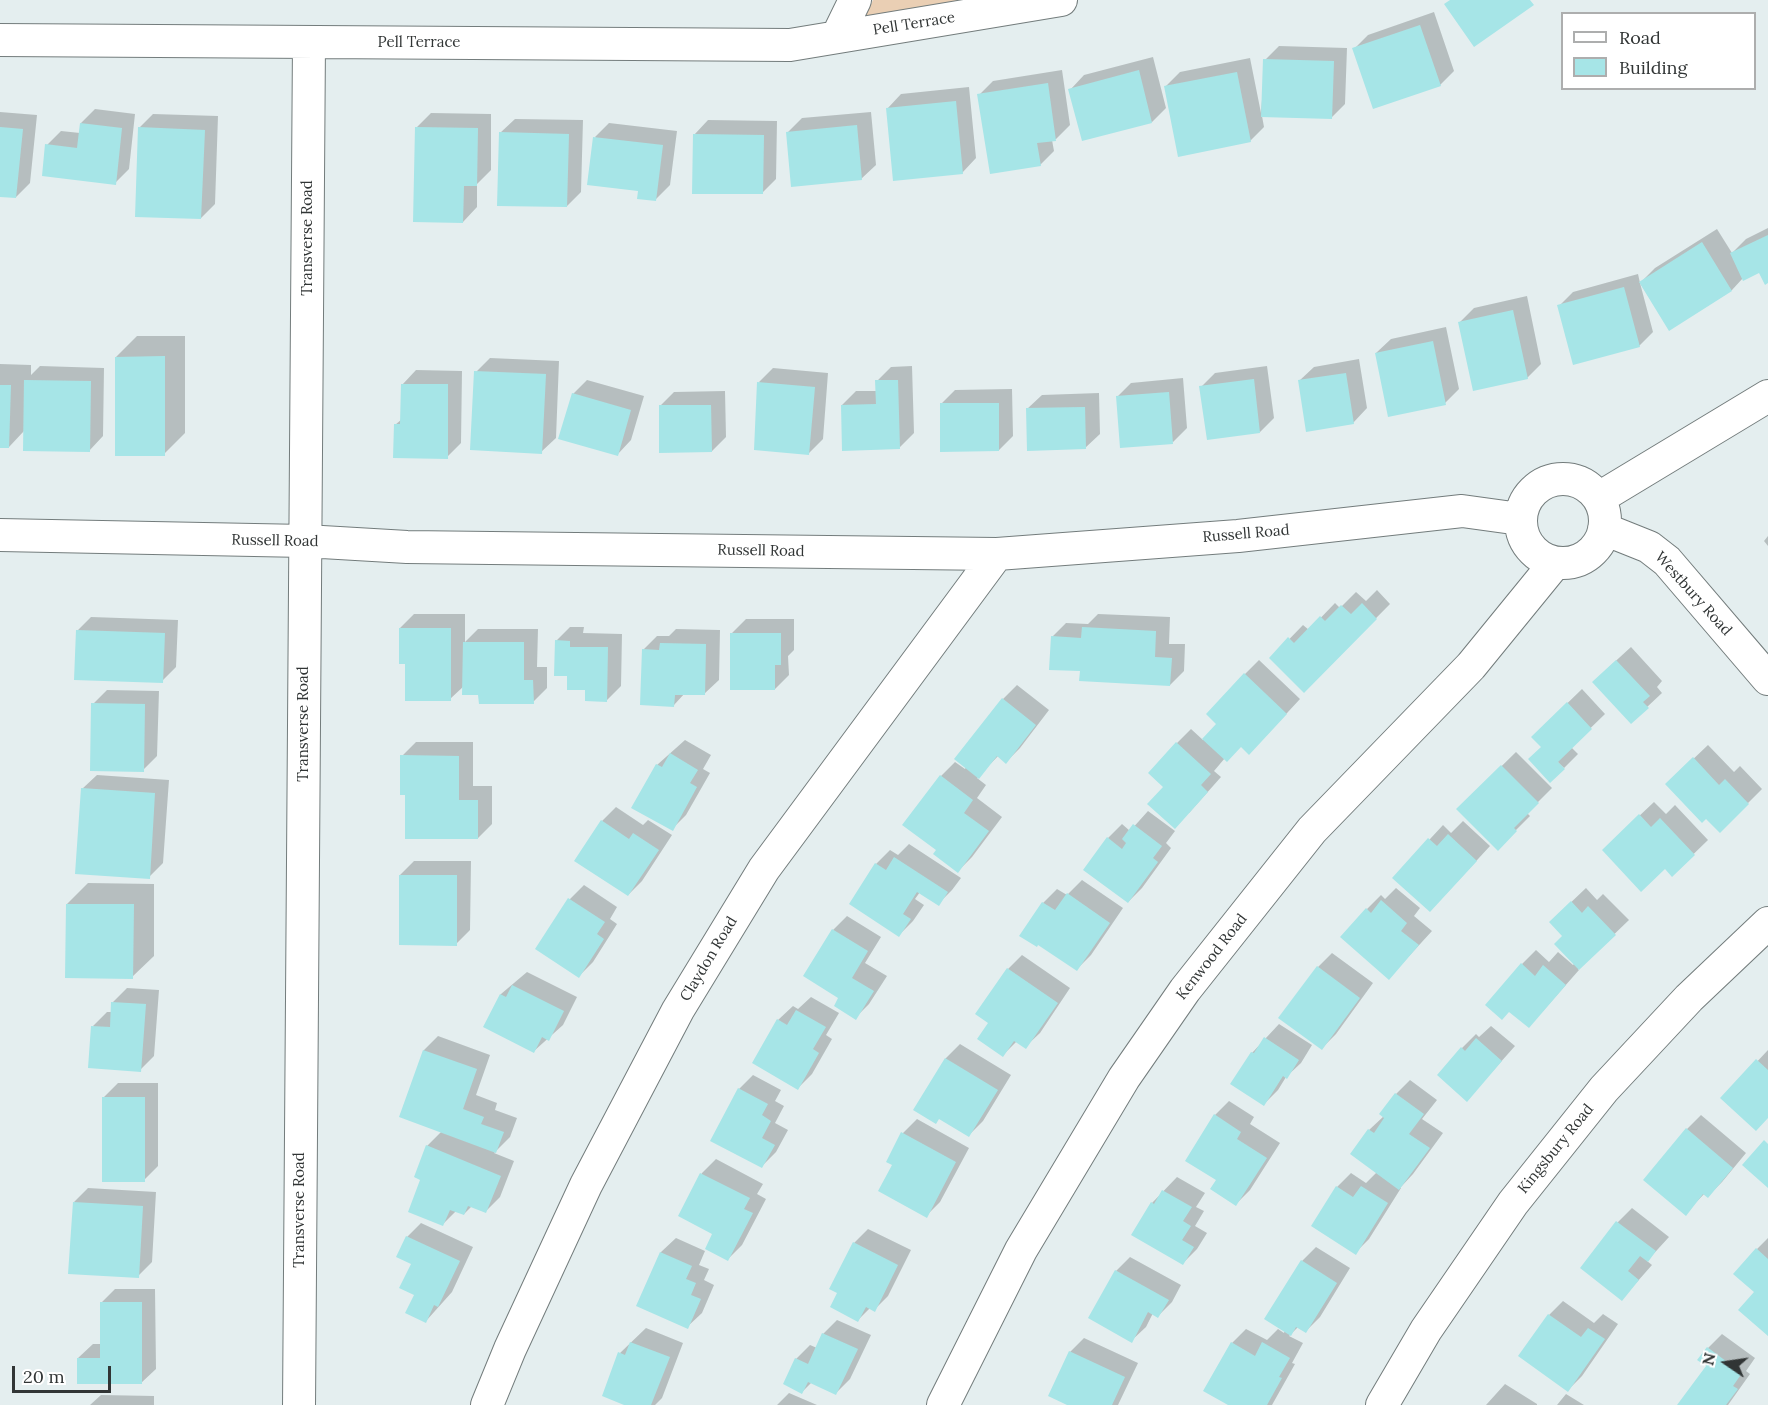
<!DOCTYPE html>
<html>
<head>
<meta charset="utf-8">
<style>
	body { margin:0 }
	#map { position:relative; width:1768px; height:1405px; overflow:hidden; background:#e4eeef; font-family:Lora,serif }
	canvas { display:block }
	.legend { position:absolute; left:1561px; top:12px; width:195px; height:78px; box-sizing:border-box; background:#fff; border:2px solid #adaeae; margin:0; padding:8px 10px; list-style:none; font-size:18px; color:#313535 }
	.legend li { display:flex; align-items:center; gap:12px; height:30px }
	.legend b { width:30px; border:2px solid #adaeae }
	.north { position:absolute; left:1696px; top:1333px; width:60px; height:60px; -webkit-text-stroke:4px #fff; paint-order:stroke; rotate:283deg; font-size:16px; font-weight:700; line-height:24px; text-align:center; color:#313535 }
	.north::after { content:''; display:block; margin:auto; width:21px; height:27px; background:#313535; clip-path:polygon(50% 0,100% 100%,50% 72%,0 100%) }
	.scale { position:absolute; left:12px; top:1366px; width:99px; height:27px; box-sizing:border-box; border:3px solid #313535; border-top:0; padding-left:8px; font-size:18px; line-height:21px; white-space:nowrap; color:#313535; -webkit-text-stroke:4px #fff; paint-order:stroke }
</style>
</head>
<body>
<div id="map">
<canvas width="1768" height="1405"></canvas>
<ul class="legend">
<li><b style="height:8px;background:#fff"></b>Road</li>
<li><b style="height:16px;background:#a6e5e7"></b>Building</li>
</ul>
<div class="north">N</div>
<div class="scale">20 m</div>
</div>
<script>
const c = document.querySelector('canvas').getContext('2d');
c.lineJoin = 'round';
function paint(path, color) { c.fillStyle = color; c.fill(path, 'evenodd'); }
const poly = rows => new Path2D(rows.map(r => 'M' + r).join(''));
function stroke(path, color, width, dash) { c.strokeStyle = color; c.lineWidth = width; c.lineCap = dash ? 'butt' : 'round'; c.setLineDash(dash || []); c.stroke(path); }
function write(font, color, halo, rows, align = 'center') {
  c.font = font + ' Lora,serif'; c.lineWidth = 5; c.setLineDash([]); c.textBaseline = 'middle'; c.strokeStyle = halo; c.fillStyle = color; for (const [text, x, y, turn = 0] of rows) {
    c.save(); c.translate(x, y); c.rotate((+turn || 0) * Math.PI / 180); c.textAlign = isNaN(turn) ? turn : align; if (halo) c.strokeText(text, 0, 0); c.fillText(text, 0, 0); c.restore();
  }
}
const green = poly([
	[873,0,978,0,864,19]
]);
const shadow = poly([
	[1434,12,1454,71,1440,85,1354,49,1368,35],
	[1279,46,1347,48,1345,104,1331,118,1262,116,1264,127,1250,141,1165,87,1180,72,1250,58,1261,113,1265,60],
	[1153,57,1166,108,1152,122,1070,90,1084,75],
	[1062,70,1070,125,1056,139,1052,140,1054,151,1040,165,979,95,993,81],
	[969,87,976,158,962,173,887,109,901,94],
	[95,109,135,114,129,169,115,183,47,145,61,131,80,133,81,123],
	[0,112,37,115,30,183,16,197,0,195],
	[871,112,876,165,861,179,788,132,802,118],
	[431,113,491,114,491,170,477,184,477,207,463,222,416,128],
	[153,114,218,116,215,204,201,218,139,128],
	[515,119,583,120,581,192,567,206,500,133],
	[708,120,777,121,776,179,762,193,694,135],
	[609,123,677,131,670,185,656,199,640,190,595,137],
	[1768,228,1768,282,1760,271,1743,278,1732,290,1669,329,1640,283,1653,332,1639,346,1559,306,1573,292,1638,274,1640,283,1655,268,1717,229,1732,253,1746,239],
	[1527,296,1541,364,1527,378,1460,322,1474,308],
	[1446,327,1459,389,1445,403,1376,353,1391,339],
	[137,336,185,336,185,433,164,454,116,357],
	[490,358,559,361,556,438,541,452,476,372],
	[1359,359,1367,408,1353,423,1299,381,1314,367],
	[0,364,31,365,31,375,40,366,104,368,103,436,89,451,24,431,9,447,0,446],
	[912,366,914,433,900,447,842,405,856,391,877,391,877,381,891,367],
	[1267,366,1274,418,1260,432,1201,387,1215,373],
	[773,368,828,373,823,439,809,453,759,382],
	[416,370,462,371,461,443,447,457,395,425,402,419,402,385],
	[1183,378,1187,428,1173,442,1117,397,1131,383],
	[587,380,644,396,631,440,617,455,573,394],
	[1012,389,1013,436,999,450,941,404,955,390],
	[725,391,726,437,712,451,660,406,674,392],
	[1099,393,1100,434,1085,448,1027,409,1042,395],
	[1768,536,1768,546,1764,541],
	[1377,590,1390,604,1304,691,1271,658,1303,625,1309,630,1335,603,1340,608,1356,592,1366,601],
	[414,614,465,614,465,642,478,629,538,629,537,667,547,667,547,688,533,702,480,694,464,686,450,699,407,663,400,628],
	[1098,614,1170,617,1169,644,1185,644,1184,671,1170,685,1081,670,1052,637,1066,623,1088,624],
	[91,617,178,620,176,667,162,681,77,631],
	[746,619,794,619,794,650,788,656,789,675,775,689,732,633],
	[570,627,584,627,583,633,622,634,621,686,606,701,587,689,556,641],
	[676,629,720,630,719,680,704,694,685,693,674,705,643,650,657,636,669,636],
	[1631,647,1662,681,1657,687,1662,693,1631,722,1608,668],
	[1259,660,1300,699,1263,739,1242,745,1225,758,1214,771,1221,777,1189,813,1165,787,1177,743,1191,729,1203,740,1218,724,1245,674],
	[1017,685,1049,710,1020,748,1006,762,999,755,977,778,986,785,977,798,1002,817,972,857,958,871,938,850,904,825,941,776,955,762,965,769,1003,699],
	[1582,689,1605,714,1571,747,1578,754,1564,768,1542,747,1547,723],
	[107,690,159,691,157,756,143,770,93,704],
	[685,740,711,755,703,769,710,773,686,815,672,829,657,765],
	[416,742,473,742,473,786,492,786,492,824,478,838,407,794,402,756],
	[1708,745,1734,772,1740,766,1762,789,1748,803,1667,784],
	[1516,752,1552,788,1527,813,1530,816,1498,848,1458,809],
	[97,775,169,780,163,863,149,877,82,789],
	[1654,802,1666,814,1675,805,1708,840,1672,875,1665,867,1618,836],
	[616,807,643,825,648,820,672,835,642,881,628,895,602,821],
	[1148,811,1175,831,1166,843,1171,848,1142,888,1128,902,1108,838,1122,824,1130,831],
	[1463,821,1490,846,1444,896,1394,878,1443,825,1451,833],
	[909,844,961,878,952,890,938,904,920,892,915,899,924,905,913,921,899,935,876,864,890,850,898,855],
	[414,861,471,861,470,930,456,944,400,875],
	[1082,880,1123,908,1091,955,1077,969,1039,943,1021,935,1043,903,1057,889,1067,895],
	[88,883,154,884,154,956,132,977,67,904],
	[584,885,617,907,610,919,617,924,593,962,579,976,537,949,570,899],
	[1396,888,1420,908,1414,916,1432,931,1389,978,1367,909,1381,895,1385,899],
	[1586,888,1597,900,1603,894,1629,920,1578,969,1579,970,1542,1012,1522,964,1536,950,1549,962,1558,952,1573,965,1575,963,1564,936,1565,908],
	[847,916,881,937,865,963,887,976,869,1004,855,1018,840,998,833,930],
	[1332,953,1373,983,1336,1034,1322,1048,1318,967],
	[1022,955,1070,988,1040,1033,1025,1047,1017,1041,1003,1055,990,1023,977,1014,1008,969],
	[527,972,577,997,563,1025,534,1051,485,1026,501,994],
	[127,988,159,990,154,1056,140,1070,93,1026,107,1012,112,1012,113,1002],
	[811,997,839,1013,826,1035,832,1039,812,1074,798,1088,778,1020,793,1006,798,1009],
	[1279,1024,1312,1045,1301,1063,1286,1077,1278,1090,1264,1104,1252,1053],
	[1491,1026,1515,1046,1467,1100,1462,1048,1476,1034,1479,1037],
	[438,1036,490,1055,476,1095,497,1103,495,1110,517,1118,510,1137,494,1153,514,1161,500,1197,486,1211,472,1206,464,1214,456,1211,443,1224,422,1179,427,1146,442,1131,400,1116,424,1050],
	[960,1044,1011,1075,983,1121,969,1135,940,1118,915,1109,946,1058],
	[1768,1050,1768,1117,1723,1098],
	[753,1075,781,1090,775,1101,784,1106,775,1123,788,1130,776,1152,762,1166,739,1089],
	[1410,1080,1437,1100,1422,1119,1443,1133,1413,1174,1400,1188,1401,1188,1369,1239,1355,1253,1337,1187,1351,1173,1366,1183,1377,1172,1369,1130,1384,1116,1396,1094],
	[118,1083,158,1083,158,1166,144,1180,104,1097],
	[1229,1101,1254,1117,1250,1124,1280,1143,1250,1190,1236,1204,1218,1179,1215,1115],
	[1701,1115,1746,1153,1722,1182,1708,1196,1705,1193,1685,1214,1687,1129],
	[917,1119,969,1148,940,1202,926,1216,894,1165,903,1133],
	[716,1159,763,1184,757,1194,766,1199,742,1245,728,1259,714,1234,680,1215,702,1173],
	[1177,1177,1205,1193,1196,1207,1204,1211,1195,1226,1207,1233,1197,1249,1183,1263,1152,1203],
	[88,1188,156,1192,152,1262,138,1276,74,1202],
	[1632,1208,1669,1237,1647,1261,1652,1265,1622,1299,1582,1268,1618,1222],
	[421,1223,473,1247,452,1292,426,1321,416,1294,413,1263,407,1237],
	[868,1229,911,1250,888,1296,874,1310,870,1308,858,1320,839,1292,854,1243],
	[676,1238,705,1251,699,1265,709,1269,704,1280,714,1285,702,1313,687,1327,638,1305,661,1252],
	[1768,1238,1768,1334,1757,1249],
	[1316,1247,1350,1268,1320,1317,1306,1331,1298,1327,1289,1336,1303,1343,1292,1363,1295,1364,1272,1405,1231,1405,1232,1343,1246,1329,1267,1340,1278,1329,1284,1333,1302,1261],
	[1130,1257,1181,1285,1172,1302,1158,1316,1153,1313,1146,1327,1131,1341,1116,1271],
	[115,1289,155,1289,156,1369,141,1383,78,1358,93,1344,101,1344,101,1303],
	[1563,1301,1594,1323,1603,1314,1618,1324,1582,1376,1568,1390,1549,1315],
	[837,1320,871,1335,850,1379,836,1393,812,1382,802,1392,796,1359,810,1345,817,1348,823,1334],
	[646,1328,683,1343,662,1398,655,1405,628,1405,620,1353],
	[1722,1334,1755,1358,1746,1371,1750,1374,1728,1405,1679,1405,1708,1366,1708,1348],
	[1084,1338,1138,1363,1118,1405,1071,1405,1070,1352],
	[1505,1384,1537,1404,1537,1405,1486,1405],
	[789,1393,817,1405,777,1405],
	[1566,1394,1584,1405,1557,1405],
	[101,1395,154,1396,154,1405,90,1405]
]);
const building = poly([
	[1450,0,1530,0,1534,5,1474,47,1444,4],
	[1420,25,1441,86,1373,109,1352,48],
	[1263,59,1334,61,1332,119,1261,117],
	[1139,70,1152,123,1082,141,1068,89],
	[1237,72,1251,142,1178,157,1164,86],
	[1048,83,1056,141,1037,143,1041,166,990,174,977,94],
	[956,101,963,174,893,181,886,108],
	[80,123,122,128,116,185,42,176,45,144,77,148],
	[857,125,862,180,791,187,786,132],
	[0,127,23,129,16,198,0,197],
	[138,127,205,130,201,219,135,217],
	[415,127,478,128,477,186,464,186,463,223,413,222],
	[499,132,569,134,567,207,497,206],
	[693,134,764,135,763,194,692,194],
	[593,137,663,145,656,201,637,199,638,191,587,185],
	[1768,235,1768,283,1765,285,1759,273,1743,281,1730,253],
	[1702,242,1732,291,1669,331,1639,282],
	[1624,287,1640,347,1573,365,1557,305],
	[1513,310,1528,379,1473,391,1458,322],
	[1433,341,1446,405,1388,417,1375,353],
	[165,356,165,456,115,456,115,357],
	[474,371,546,374,542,454,470,450],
	[1346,373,1354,424,1306,432,1298,380],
	[1254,379,1260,433,1207,440,1199,386],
	[24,380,91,381,90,452,23,451],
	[875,380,898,380,900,449,842,451,841,405,876,404],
	[757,382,815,387,809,455,754,450],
	[401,384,448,384,448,459,393,458,394,424,400,424],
	[0,385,11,385,9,448,0,448],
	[1169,392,1173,444,1120,448,1116,396],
	[572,393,631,410,618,456,558,439],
	[940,403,999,403,999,451,940,452],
	[659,405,711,405,712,452,659,453],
	[1085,407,1086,449,1027,451,1026,408],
	[1362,603,1377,619,1304,693,1269,658,1288,637,1294,643,1320,616,1325,621,1341,605,1351,614],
	[1082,627,1156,631,1155,657,1172,658,1170,686,1079,681,1080,671,1049,670,1051,636,1081,638],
	[399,628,451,628,451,701,405,701,405,664,399,664],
	[76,630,165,633,163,683,74,680],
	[730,633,781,633,781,665,775,665,775,690,730,690],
	[555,640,570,641,570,647,608,647,607,702,585,701,585,690,567,690,567,676,554,676],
	[463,642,524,642,524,680,533,680,534,704,479,704,478,695,462,695],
	[660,643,706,644,705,695,675,695,674,707,640,705,642,649,659,650],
	[1616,660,1650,696,1643,702,1649,708,1631,724,1592,682],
	[1244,673,1287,714,1249,755,1241,747,1227,762,1202,739,1216,724,1206,714],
	[1002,698,1036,725,1006,764,997,756,979,779,954,759],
	[1567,702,1592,729,1558,762,1565,769,1550,783,1528,759,1541,747,1531,737],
	[91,703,145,704,144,772,90,771],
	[1176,742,1211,774,1201,785,1208,792,1175,829,1147,804,1163,787,1148,773],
	[670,753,698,770,690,783,697,787,673,831,631,808,656,764,662,767],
	[400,755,459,756,459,800,478,800,478,839,405,839,405,795,400,795],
	[1693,757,1719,785,1725,779,1749,804,1720,833,1706,819,1702,823,1665,784],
	[1501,765,1539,803,1514,828,1517,831,1498,851,1456,809],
	[940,775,973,800,964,813,989,831,958,873,933,854,936,850,902,825],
	[81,788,155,793,150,879,75,874],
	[1639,814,1651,827,1660,818,1695,855,1672,877,1665,869,1641,892,1602,850],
	[601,820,629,839,633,833,659,850,628,896,574,861],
	[1133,824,1162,846,1153,858,1158,862,1128,903,1083,870,1107,837,1122,849,1126,843,1122,839],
	[1448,834,1477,861,1430,912,1392,878,1428,838,1437,846],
	[894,857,948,892,939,906,917,892,903,914,911,919,899,937,849,904,875,863,886,870],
	[399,875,457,875,457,946,399,945],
	[1067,893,1110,923,1077,971,1038,945,1037,947,1019,936,1042,902,1055,910],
	[568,898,605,922,597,934,604,939,579,978,535,949],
	[1381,900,1407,923,1401,931,1419,945,1389,980,1340,937,1366,908,1371,913],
	[1571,901,1582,913,1588,906,1616,935,1579,970,1554,944,1562,936,1549,922],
	[66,904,134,904,133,979,65,978],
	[832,929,868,951,852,978,874,991,856,1020,834,1006,838,998,803,976],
	[1521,963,1535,976,1543,965,1566,985,1529,1028,1509,1012,1502,1020,1485,1005],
	[1317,966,1360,998,1322,1050,1278,1018],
	[1007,968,1058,1003,1026,1049,1014,1041,1003,1057,977,1039,988,1023,975,1014],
	[512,985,564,1011,549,1041,542,1037,534,1053,483,1027,500,994,506,997],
	[111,1002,146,1004,141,1072,88,1068,91,1026,110,1027],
	[796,1010,826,1027,813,1049,819,1053,798,1090,752,1063,777,1019,787,1025],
	[1264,1037,1299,1060,1287,1079,1283,1076,1264,1106,1230,1084,1251,1052,1254,1053],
	[1476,1038,1502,1061,1467,1102,1437,1075,1461,1047,1465,1051],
	[423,1050,477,1069,463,1109,484,1117,481,1124,504,1132,496,1153,399,1117],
	[945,1058,998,1090,969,1137,939,1119,936,1124,913,1110],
	[1756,1059,1768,1070,1768,1118,1756,1131,1720,1098],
	[738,1088,768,1104,762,1115,771,1121,762,1138,775,1145,762,1168,710,1141],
	[1395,1093,1424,1114,1409,1134,1430,1148,1399,1190,1350,1154,1368,1129,1374,1133,1384,1118,1379,1114],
	[102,1097,145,1097,145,1182,102,1182],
	[1214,1114,1241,1132,1237,1139,1267,1158,1236,1206,1210,1189,1216,1180,1185,1161],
	[1686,1128,1733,1168,1708,1198,1703,1194,1686,1216,1643,1180],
	[901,1132,956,1162,927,1218,878,1191,892,1165,886,1162],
	[1764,1140,1768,1144,1768,1188,1742,1165],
	[426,1145,501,1176,486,1213,468,1206,464,1215,450,1210,443,1226,408,1212,420,1180,414,1177],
	[700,1173,750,1198,744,1209,753,1213,728,1261,705,1249,712,1234,678,1216],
	[1336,1186,1353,1197,1361,1186,1388,1203,1356,1255,1311,1226],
	[1162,1190,1192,1207,1183,1221,1191,1226,1182,1240,1194,1247,1183,1265,1131,1235,1151,1202,1154,1204],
	[73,1202,143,1206,139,1278,68,1274],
	[1616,1221,1656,1251,1648,1262,1640,1256,1628,1271,1639,1280,1622,1301,1580,1268],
	[406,1236,460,1261,438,1307,434,1305,426,1323,405,1313,414,1295,399,1288,411,1264,396,1257],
	[853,1242,898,1265,875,1312,866,1307,858,1322,830,1307,837,1293,829,1289],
	[1756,1248,1768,1259,1768,1336,1738,1310,1754,1292,1733,1274],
	[660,1252,692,1266,686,1279,696,1283,691,1295,701,1299,688,1329,636,1306],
	[1301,1260,1337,1283,1306,1333,1296,1327,1291,1336,1264,1319],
	[1115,1270,1169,1300,1158,1318,1148,1312,1132,1343,1088,1318],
	[100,1302,142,1302,142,1384,77,1384,77,1358,100,1358],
	[1548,1314,1581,1337,1588,1328,1605,1339,1568,1392,1518,1356],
	[822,1333,858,1349,836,1395,808,1382,802,1394,783,1384,795,1358,808,1364],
	[630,1342,670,1357,651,1405,624,1405,602,1396,618,1352,625,1355],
	[1231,1342,1255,1356,1262,1342,1290,1358,1279,1377,1282,1378,1267,1405,1228,1405,1203,1391],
	[1707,1347,1742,1373,1733,1386,1738,1389,1726,1405,1677,1405,1706,1366,1697,1360],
	[1069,1351,1125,1377,1112,1405,1067,1405,1048,1396]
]);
const minor = poly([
	[837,37,855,0],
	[0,40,790,45,1061,0],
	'1521 521a42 42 0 1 1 84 0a42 42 0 1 1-84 0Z',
	[1599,498,1768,396],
	[1604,529,1649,547,1667,561,1768,679],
	[0,535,305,541,407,547,997,554,1238,536,1462,511,1520,519],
	[299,1405,309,42],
	[487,1405,510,1349,586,1185,678,1010,764,869,997,554],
	[943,1405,1021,1250,1124,1078,1185,990,1312,830,1471,666,1555,563],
	[1382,1405,1426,1330,1513,1203,1604,1089,1689,998,1768,923]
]);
const streetNames = [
	["Pell Terrace",914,24,-9],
	["Pell Terrace",419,43],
	["Transverse Road",308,238,-90],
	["Russell Road",1246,534,-5],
	["Russell Road",275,541,1],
	["Russell Road",761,551,1],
	["Westbury Road",1693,594,48],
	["Transverse Road",304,724,-90],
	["Kenwood Road",1212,957,-52],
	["Claydon Road",709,959,-59],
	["Kingsbury Road",1556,1149,-51],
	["Transverse Road",300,1210,-90]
];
paint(green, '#eacfb4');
paint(shadow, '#0003');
paint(building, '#a6e5e7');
stroke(minor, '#737c7c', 34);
stroke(minor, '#fff', 32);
write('15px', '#313535', '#fff', streetNames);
</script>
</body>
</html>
